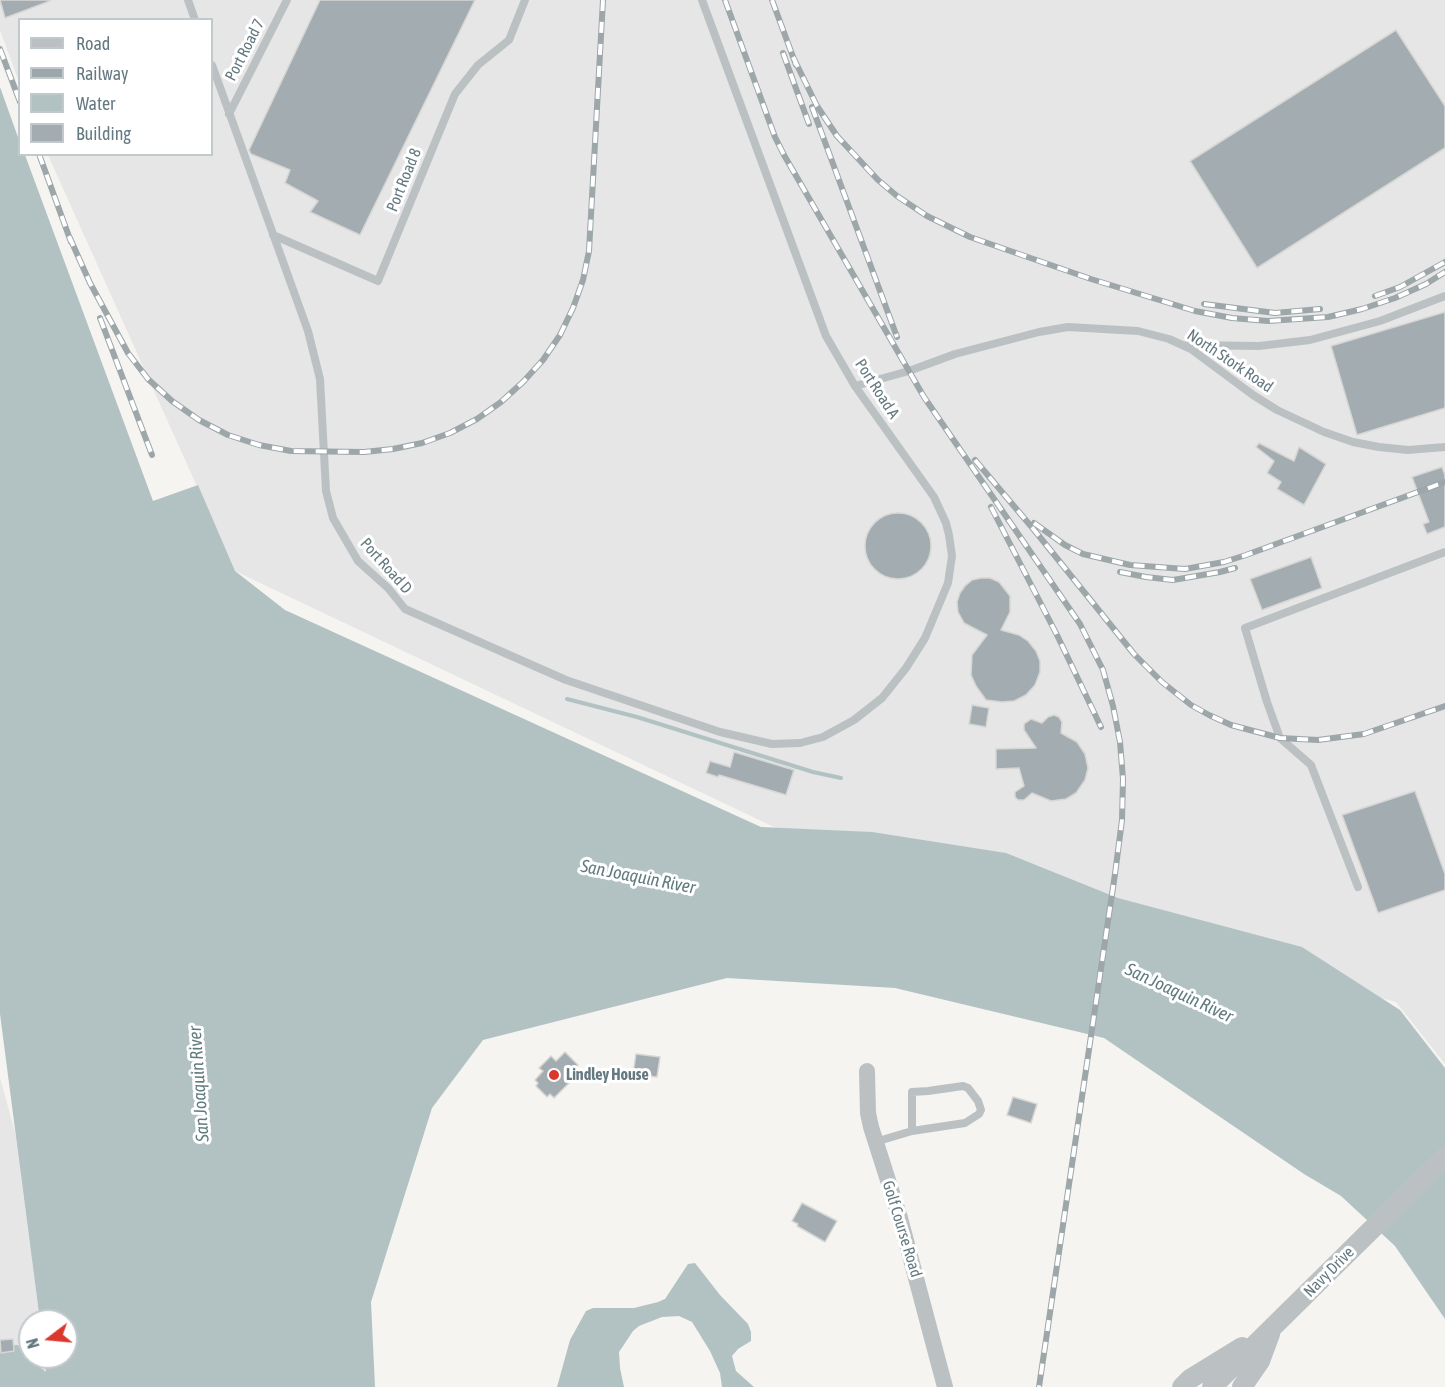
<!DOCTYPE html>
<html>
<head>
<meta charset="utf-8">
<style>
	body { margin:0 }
	#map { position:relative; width:1445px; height:1387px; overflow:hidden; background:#f5f4f1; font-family:"Asap Condensed",sans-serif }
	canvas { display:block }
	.legend { position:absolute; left:18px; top:18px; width:195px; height:138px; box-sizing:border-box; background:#fff; border:2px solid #c1c9cd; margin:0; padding:8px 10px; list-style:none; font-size:18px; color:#657981 }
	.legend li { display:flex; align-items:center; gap:12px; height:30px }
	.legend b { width:30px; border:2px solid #c1c9cd }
	.north { position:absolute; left:18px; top:1309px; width:60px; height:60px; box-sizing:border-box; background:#fff; border:2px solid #c1c9cd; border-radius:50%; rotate:254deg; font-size:16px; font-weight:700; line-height:24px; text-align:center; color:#657981 }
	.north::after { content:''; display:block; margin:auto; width:21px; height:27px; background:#da382c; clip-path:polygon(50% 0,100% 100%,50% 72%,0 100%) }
</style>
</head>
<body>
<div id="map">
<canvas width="1445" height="1387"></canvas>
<ul class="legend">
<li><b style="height:8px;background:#bbc1c3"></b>Road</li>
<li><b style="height:8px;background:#9da6a9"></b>Railway</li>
<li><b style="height:16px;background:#b2c2c3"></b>Water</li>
<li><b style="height:16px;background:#a3adb1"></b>Building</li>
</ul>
<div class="north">N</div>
</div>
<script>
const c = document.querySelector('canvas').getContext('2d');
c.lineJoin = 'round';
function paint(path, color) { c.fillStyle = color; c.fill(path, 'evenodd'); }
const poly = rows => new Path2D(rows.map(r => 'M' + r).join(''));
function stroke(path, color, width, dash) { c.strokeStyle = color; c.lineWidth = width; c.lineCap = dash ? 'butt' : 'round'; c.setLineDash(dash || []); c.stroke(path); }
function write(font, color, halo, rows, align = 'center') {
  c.font = font + ' "Asap Condensed",sans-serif'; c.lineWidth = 6; c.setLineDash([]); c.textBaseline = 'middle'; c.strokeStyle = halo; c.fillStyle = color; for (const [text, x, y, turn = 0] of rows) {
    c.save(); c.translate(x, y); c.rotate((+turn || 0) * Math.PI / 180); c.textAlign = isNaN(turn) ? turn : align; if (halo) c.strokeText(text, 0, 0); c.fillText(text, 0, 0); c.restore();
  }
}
const built = poly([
	[0,0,1445,0,1445,1064,1396,1002,1013,900,774,827,235,571,48,155,212,154,212,20,20,20,19,82,0,30],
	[0,1078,15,1132,40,1321,30,1321,30,1357,44,1357,48,1387,0,1387]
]);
const water = poly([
	[0,87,19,140,20,154,25,155,153,501,198,485,235,571,285,610,761,827,872,832,1006,853,1118,898,1302,947,1400,1010,1445,1068,1445,1319,1395,1246,1341,1196,1304,1174,1104,1038,895,988,727,978,483,1040,432,1108,371,1302,375,1387,0,1387,0,1346,18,1345,24,1355,46,1372,44,1357,66,1357,66,1321,40,1321,0,1014],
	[695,1263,720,1295,748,1324,751,1332,751,1341,738,1349,732,1356,736,1371,754,1387,722,1387,720,1373,710,1351,692,1322,679,1316,662,1317,639,1326,633,1331,619,1352,620,1368,624,1387,557,1387,570,1340,586,1311,593,1308,634,1308,658,1302,665,1299,688,1264]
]);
const stream = poly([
	[567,699,637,717,813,772,841,778]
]);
const building = poly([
	[0,0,50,0,50,1,5,18,0,0],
	[320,0,475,0,360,235,310,212,318,201,285,183,290,170,251,154,249,150,320,0],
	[1396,30,1445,106,1445,148,1257,268,1190,161,1396,30],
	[1445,312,1445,408,1357,435,1331,346,1445,312],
	[1259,443,1294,461,1299,447,1326,464,1304,505,1277,489,1281,482,1267,473,1274,461,1256,447,1259,443],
	[1442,467,1445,475,1445,527,1427,534,1423,524,1429,522,1412,477,1442,467],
	'865 546a33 33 0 1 1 66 0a33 33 0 1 1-66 0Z',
	[1311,557,1322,588,1262,610,1250,579,1311,557],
	[981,578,990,578,999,582,1010,596,1010,612,1001,630,1019,635,1028,641,1036,651,1040,661,1040,672,1035,685,1026,695,1014,701,1002,702,986,700,976,686,971,675,972,655,987,635,964,623,958,612,957,602,960,593,965,586,972,580,981,578],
	[972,705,989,708,986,727,969,724,972,705],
	[1054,715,1059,717,1062,722,1061,733,1077,742,1085,754,1088,768,1085,780,1076,793,1066,799,1051,801,1032,793,1024,800,1018,800,1015,797,1015,792,1024,786,1019,768,996,769,996,749,1036,748,1024,730,1024,724,1031,719,1042,723,1048,717,1054,715],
	[734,752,794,770,786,795,719,775,718,777,706,773,710,761,730,767,734,752],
	[1415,791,1445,874,1445,890,1378,913,1342,815,1415,791],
	[565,1052,578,1065,565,1079,570,1082,554,1098,550,1094,547,1097,536,1086,538,1083,535,1080,543,1071,539,1068,551,1056,556,1061,565,1052],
	[636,1054,660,1057,657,1077,633,1074,636,1054],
	[1013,1097,1037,1104,1031,1123,1007,1115,1013,1097],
	[802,1203,837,1221,825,1242,797,1226,798,1224,792,1221,802,1203],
	[13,1339,14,1351,1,1353,0,1340,13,1339]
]);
const service = poly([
	[188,0,195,20],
	[212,65,308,331,320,379,326,491,333,518,358,561,388,588,405,609,566,680,720,732,772,744,800,743,823,737,854,720,882,698,906,668,925,638,948,583,952,556,949,535,946,523,934,497,855,386,826,336,702,0],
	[229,114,287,0],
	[273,235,378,281,455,94,478,65,509,40,525,0],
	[1187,345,1259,346,1310,340,1380,321,1445,296],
	[855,386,909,371,955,354,1039,332,1068,327,1138,331,1169,339,1191,349,1253,395,1277,410,1324,432,1353,442,1379,447,1408,450,1445,447],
	[1358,887,1311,765,1280,738,1267,702,1245,628,1445,552],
	[875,1142,912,1131,965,1123,979,1114,981,1110,978,1101,968,1088,963,1086,928,1091,912,1092,912,1131]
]);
const minor = poly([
	[867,1071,868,1113,871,1127,900,1218,945,1387]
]);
const tertiary = poly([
	[1182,1387,1190,1379,1242,1347],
	[1212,1387,1445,1157],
	[1242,1387,1260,1361,1270,1334]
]);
const rail = poly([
	[725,0,775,137,784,155,924,397,1080,624,1103,670,1113,706,1120,742,1123,779,1122,820,1115,874,1039,1387],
	[772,0,796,65],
	[0,49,20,102],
	[783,53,809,124],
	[793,57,817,106,837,136,878,180,897,196,927,216,970,237,1091,279,1195,311,1232,318,1268,321,1328,317,1362,309,1395,298,1426,284,1445,272],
	[812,107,897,337],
	[39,154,71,242],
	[69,236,90,283,128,353,148,379,172,401,199,420,228,435,259,445,291,451,364,452,393,449,422,443,450,433,477,419,501,402,523,382,543,360,560,335,573,308,583,280,589,251,603,0],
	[1375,296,1400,287,1445,262],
	[1204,304,1275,313,1320,309],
	[100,318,152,455],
	[975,460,1035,531,1134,654,1162,682,1191,705,1209,715,1231,725,1280,738,1318,740,1364,734,1445,706],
	[991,507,1057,635,1101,727],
	[1034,523,1065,545,1083,554,1130,565,1185,569,1224,562,1246,555,1445,482],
	[1120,572,1146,577,1173,580,1220,572,1235,568]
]);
const markers = [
	[554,1075,6,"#da382c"]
];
const streetNames = [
	["Port Road 7",245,50,-63],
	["Port Road 8",404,180,-68],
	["North Stork Road",1230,361,34],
	["Port Road A",877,389,57],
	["Port Road D",386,566,48],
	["Golf Course Road",902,1229,73],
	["Navy Drive",1329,1272,-45]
];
const poiNames = [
	["Lindley House",566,1075]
];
const waterNames = [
	["San Joaquin River",638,877,11],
	["San Joaquin River",1179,993,25],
	["San Joaquin River",199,1084,-94]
];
paint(built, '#e5e6e5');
paint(water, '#b2c2c3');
stroke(stream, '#b2c2c3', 4);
paint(building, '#a3adb1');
stroke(building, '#d6d6d4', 1.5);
stroke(service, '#bbc1c3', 8);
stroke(minor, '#bbc1c3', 16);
stroke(tertiary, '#bbc1c3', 20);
stroke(rail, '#9da6a9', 6);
stroke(rail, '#fff', 4, [11]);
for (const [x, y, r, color] of markers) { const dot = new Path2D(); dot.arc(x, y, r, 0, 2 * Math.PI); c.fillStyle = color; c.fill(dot); stroke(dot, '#fff', 2); }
write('16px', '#657981', '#fff', streetNames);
write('bold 16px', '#657981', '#fff', poiNames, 'left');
write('italic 18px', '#617b7e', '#fff', waterNames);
</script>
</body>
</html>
